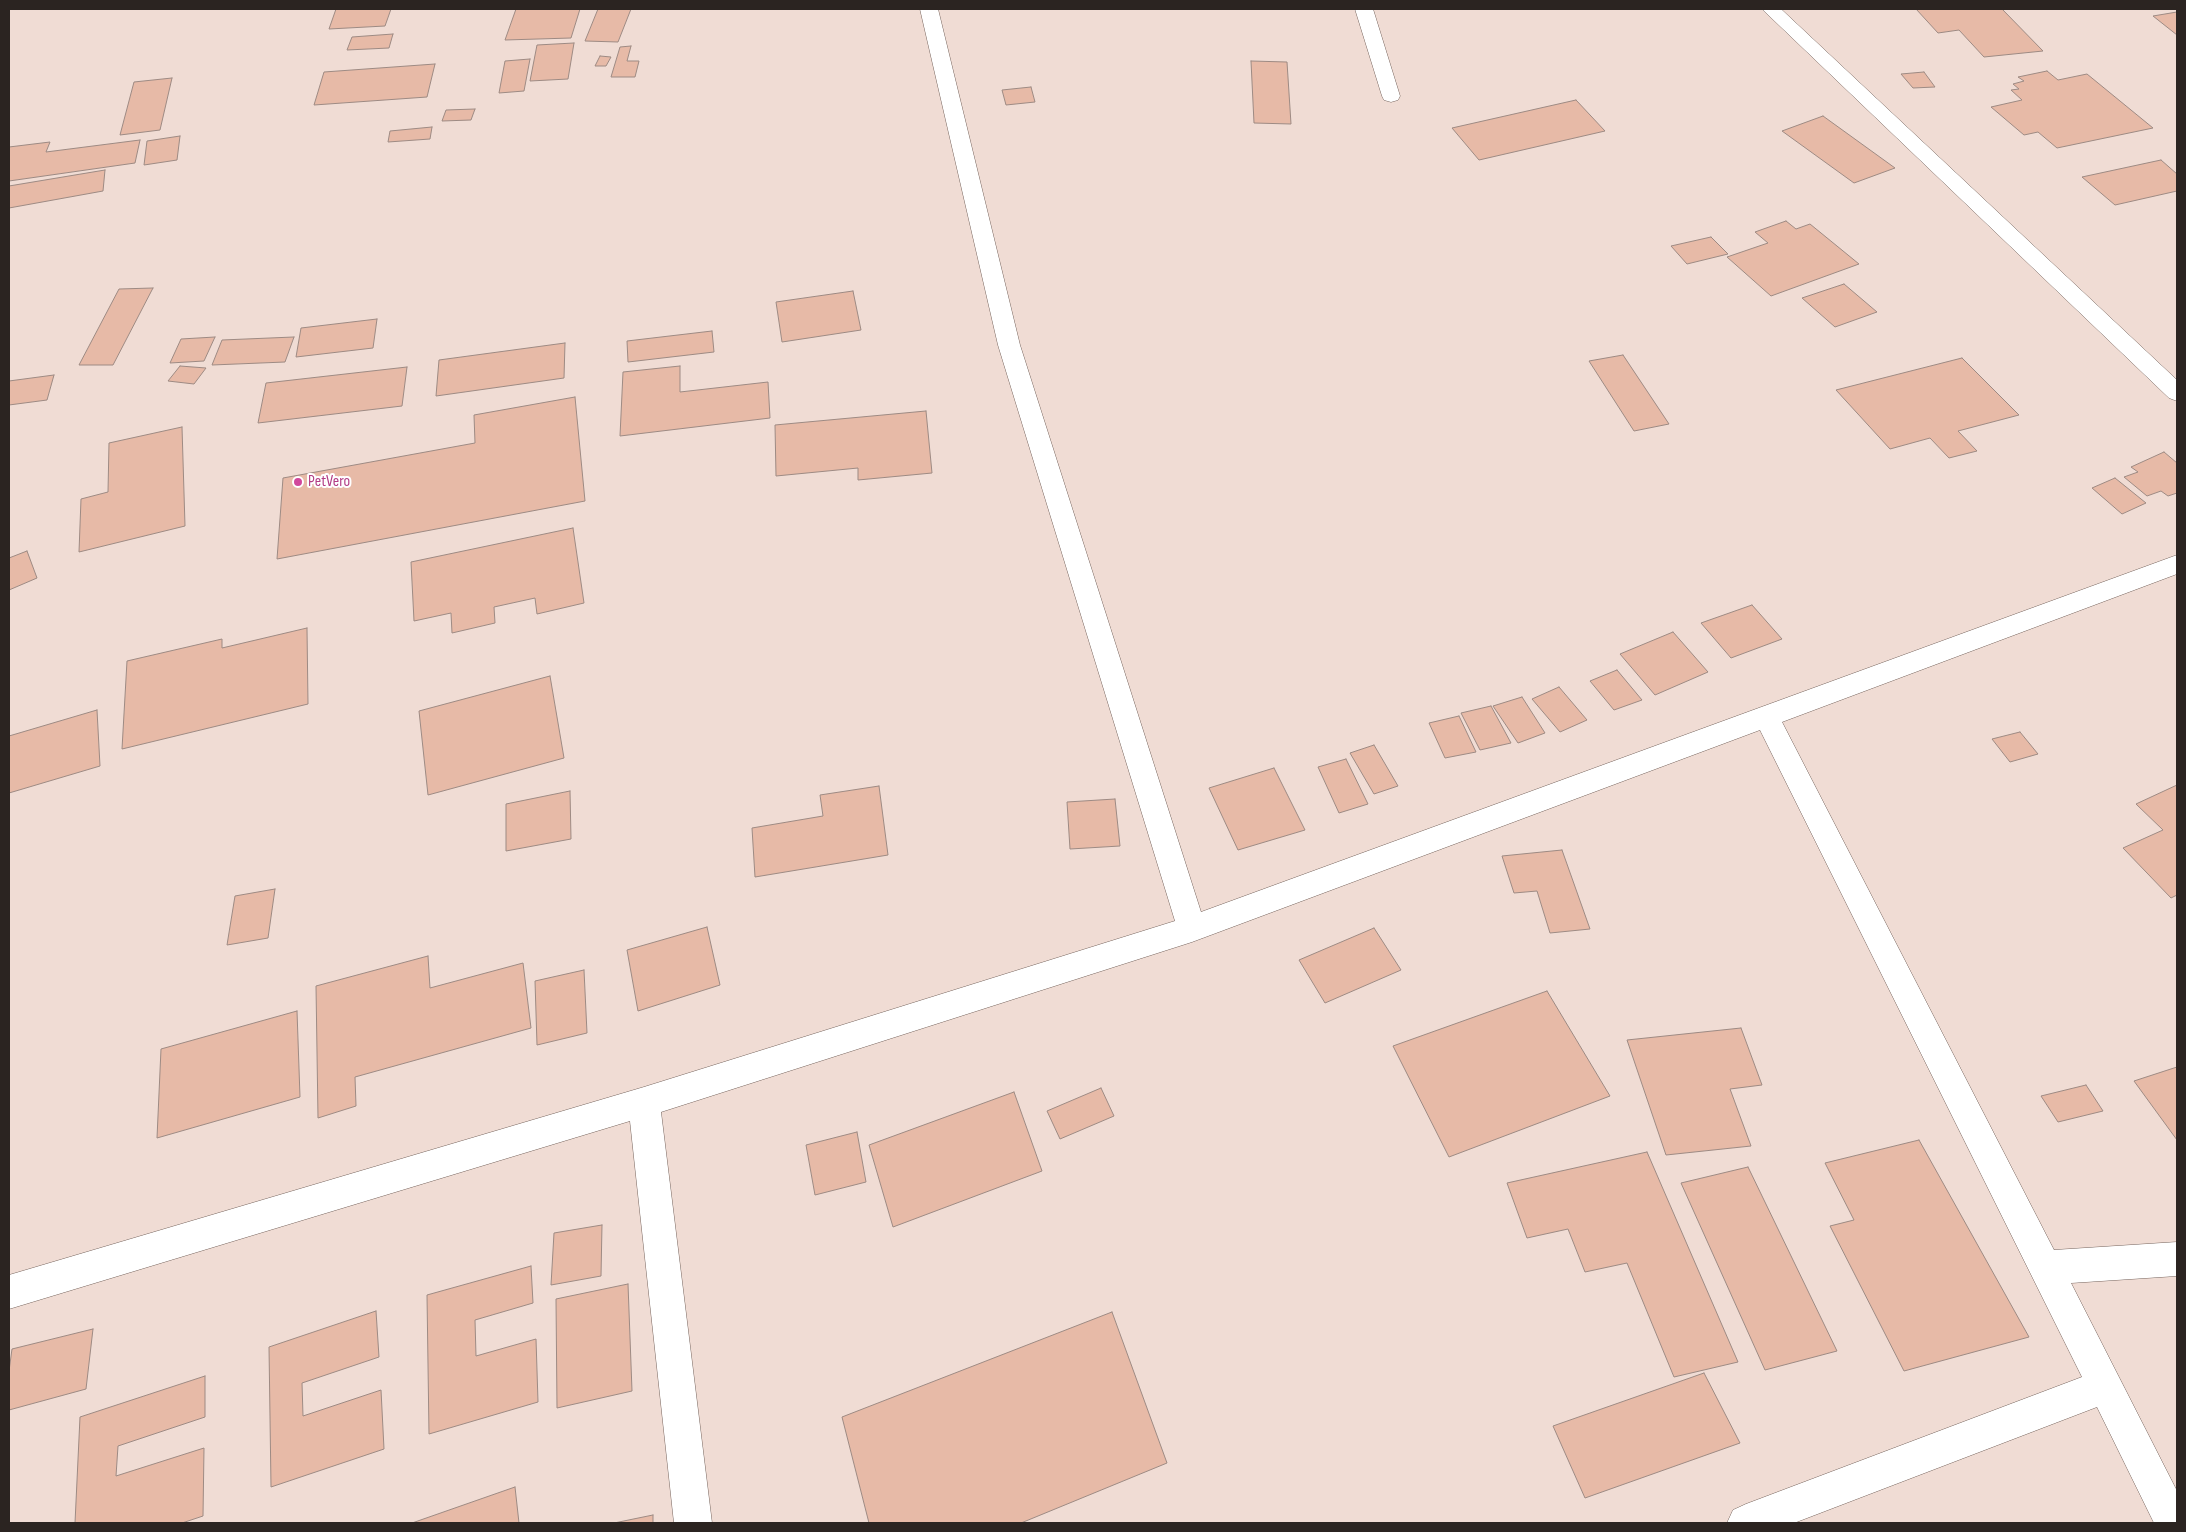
<!DOCTYPE html>
<html>
<head>
<meta charset="utf-8">
<style>
	body { margin:0 }
	#map { position:relative; width:2186px; height:1532px; overflow:hidden; background:#f0dcd4; font-family:"Sofia Sans Condensed",sans-serif }
	canvas { display:block }
	.frame { position:absolute; inset:0; border:10px solid #2b2421; pointer-events:none }
</style>
</head>
<body>
<div id="map">
<canvas width="2186" height="1532"></canvas>
<div class="frame"></div>
</div>
<script>
const c = document.querySelector('canvas').getContext('2d');
c.lineJoin = 'round';
function paint(path, color) { c.fillStyle = color; c.fill(path, 'evenodd'); }
const poly = rows => new Path2D(rows.map(r => 'M' + r).join(''));
function stroke(path, color, width, dash) { c.strokeStyle = color; c.lineWidth = width; c.lineCap = dash ? 'butt' : 'round'; c.setLineDash(dash || []); c.stroke(path); }
function write(font, color, halo, rows, align = 'center') {
  c.font = font + ' "Sofia Sans Condensed",sans-serif'; c.lineWidth = 4; c.setLineDash([]); c.textBaseline = 'middle'; c.strokeStyle = halo; c.fillStyle = color; for (const [text, x, y, turn = 0] of rows) {
    c.save(); c.translate(x, y); c.rotate((+turn || 0) * Math.PI / 180); c.textAlign = isNaN(turn) ? turn : align; if (halo) c.strokeText(text, 0, 0); c.fillText(text, 0, 0); c.restore();
  }
}
const building = poly([
	[336,9,391,9,385,26,329,29,336,9],
	[516,9,580,9,571,38,505,40,516,9],
	[598,9,631,9,618,42,585,41,598,9],
	[1916,9,2002,9,2043,51,1984,57,1959,30,1938,33,1916,9],
	[2177,12,2177,35,2153,16,2177,12],
	[393,34,389,48,347,50,352,37,393,34],
	[574,43,568,79,530,81,537,45,574,43],
	[631,46,627,61,639,61,635,77,611,77,620,47,631,46],
	[600,56,611,57,606,66,595,66,600,56],
	[530,59,524,91,499,93,505,61,530,59],
	[1251,61,1287,62,1291,124,1254,123,1251,61],
	[435,64,427,97,314,105,324,72,435,64],
	[2047,71,2058,80,2087,74,2153,128,2057,148,2038,132,2024,135,1991,107,2022,100,2011,90,2019,89,2013,84,2024,81,2018,77,2047,71],
	[1924,72,1935,87,1913,88,1901,74,1924,72],
	[172,78,160,130,120,135,134,82,172,78],
	[1031,87,1035,102,1006,105,1002,90,1031,87],
	[1576,100,1605,131,1479,160,1452,128,1576,100],
	[475,109,471,120,442,121,446,110,475,109],
	[1823,116,1895,168,1854,183,1782,131,1823,116],
	[432,127,430,139,388,142,390,131,432,127],
	[180,136,177,160,144,165,147,141,180,136],
	[140,140,135,163,9,181,9,147,50,142,46,152,140,140],
	[2161,160,2177,174,2177,191,2115,205,2082,177,2161,160],
	[105,170,103,191,9,208,9,186,105,170],
	[1786,221,1796,229,1810,224,1859,264,1771,296,1727,257,1768,243,1755,232,1786,221],
	[1711,237,1728,254,1687,264,1671,246,1711,237],
	[1844,284,1877,312,1835,327,1802,298,1844,284],
	[153,288,113,365,79,365,119,289,153,288],
	[853,291,861,330,782,342,776,302,853,291],
	[377,319,373,348,296,357,301,328,377,319],
	[712,331,714,352,628,362,627,341,712,331],
	[215,337,204,361,170,363,181,339,215,337],
	[294,337,285,362,212,365,222,340,294,337],
	[565,343,564,378,436,396,439,360,565,343],
	[1623,355,1669,424,1634,431,1589,361,1623,355],
	[1962,358,2019,415,1958,431,1977,451,1949,458,1930,438,1890,449,1836,390,1962,358],
	[180,366,206,368,194,384,168,381,180,366],
	[680,366,680,392,768,382,770,418,620,436,623,372,680,366],
	[407,367,402,406,258,423,266,383,407,367],
	[54,375,47,400,9,405,9,381,54,375],
	[575,397,585,501,277,559,283,478,475,443,474,415,575,397],
	[926,411,932,473,858,480,858,468,776,476,775,425,926,411],
	[182,427,185,526,79,552,81,499,108,492,109,443,182,427],
	[2164,452,2177,463,2177,493,2168,496,2161,491,2147,496,2124,477,2138,472,2131,467,2164,452],
	[2115,478,2146,503,2122,514,2092,488,2115,478],
	[573,528,584,603,537,614,535,598,494,607,495,623,452,633,451,613,414,621,411,562,573,528],
	[27,551,37,578,9,590,9,558,27,551],
	[1752,605,1782,639,1731,658,1701,623,1752,605],
	[307,628,308,704,122,749,127,661,222,639,222,648,307,628],
	[1673,632,1708,672,1655,695,1620,654,1673,632],
	[1617,670,1642,700,1614,710,1590,681,1617,670],
	[550,676,564,758,428,795,419,711,550,676],
	[1559,687,1587,720,1560,732,1532,699,1559,687],
	[1522,697,1545,733,1518,743,1493,706,1522,697],
	[1491,706,1511,743,1480,750,1461,713,1491,706],
	[97,710,100,766,9,793,9,736,97,710],
	[1459,716,1476,752,1445,758,1429,723,1459,716],
	[2020,732,2038,754,2010,762,1992,739,2020,732],
	[1374,745,1398,786,1374,794,1350,753,1374,745],
	[1346,759,1368,804,1339,813,1318,767,1346,759],
	[1274,768,1305,830,1238,850,1209,788,1274,768],
	[2177,785,2177,895,2171,898,2123,848,2163,830,2136,804,2177,785],
	[879,786,888,855,755,877,752,828,823,816,820,795,879,786],
	[570,791,571,839,506,851,506,804,570,791],
	[1115,799,1120,846,1070,849,1067,802,1115,799],
	[1562,850,1590,929,1550,933,1537,891,1514,893,1502,856,1562,850],
	[275,889,268,938,227,945,235,896,275,889],
	[707,927,720,985,638,1011,627,950,707,927],
	[1374,928,1401,970,1325,1003,1299,960,1374,928],
	[428,956,430,988,523,963,531,1028,355,1077,356,1106,318,1118,316,986,428,956],
	[584,970,587,1033,537,1045,535,981,584,970],
	[1547,991,1610,1096,1449,1157,1393,1046,1547,991],
	[297,1011,300,1097,157,1138,161,1049,297,1011],
	[1741,1028,1762,1085,1730,1089,1751,1146,1666,1155,1627,1040,1741,1028],
	[2177,1067,2177,1140,2134,1081,2177,1067],
	[2086,1085,2103,1111,2058,1122,2041,1096,2086,1085],
	[1101,1088,1114,1116,1060,1139,1047,1111,1101,1088],
	[1014,1092,1042,1171,893,1227,869,1145,1014,1092],
	[857,1132,866,1182,815,1195,806,1145,857,1132],
	[1919,1140,2029,1337,1904,1371,1830,1226,1854,1220,1825,1163,1919,1140],
	[1647,1152,1738,1362,1674,1377,1627,1263,1585,1272,1568,1229,1527,1238,1507,1183,1647,1152],
	[1748,1167,1837,1351,1765,1370,1681,1183,1748,1167],
	[602,1225,601,1276,551,1285,554,1233,602,1225],
	[531,1266,533,1303,475,1320,476,1356,536,1339,538,1402,429,1434,427,1295,531,1266],
	[628,1284,632,1391,557,1408,556,1299,628,1284],
	[376,1311,379,1357,302,1383,303,1416,381,1390,384,1449,271,1487,269,1347,376,1311],
	[1112,1312,1167,1463,1021,1523,869,1523,842,1417,1112,1312],
	[93,1329,86,1389,9,1410,9,1371,12,1349,93,1329],
	[1704,1373,1740,1443,1585,1498,1553,1426,1704,1373],
	[205,1376,205,1417,118,1446,116,1476,204,1448,203,1516,182,1523,75,1523,80,1417,205,1376],
	[515,1487,519,1523,412,1523,515,1487],
	[653,1515,653,1523,614,1523,653,1515]
]);
const minor = poly([
	[920,9,938,9,1020,345,1201,912,2177,555,2177,574,1782,722,2054,1250,2177,1242,2177,1276,2071,1283,2177,1491,2177,1523,2154,1523,2097,1407,1794,1523,1727,1523,1733,1510,1746,1504,2082,1377,1760,730,1192,942,661,1112,712,1523,674,1523,630,1121,9,1309,9,1275,644,1087,1175,921,998,345,920,9],
	[1355,9,1373,9,1400,96,1398,100,1391,102,1384,100,1382,96,1355,9],
	[1762,9,1781,9,2177,380,2177,401,2169,398,1762,9]
]);
const markers = [
	[298,482,5,"#d1479c"]
];
const hotelNames = [
	["PetVero",308,482]
];
paint(building, '#e7baa7');
stroke(building, '#9d8a83', 1);
stroke(minor, '#76655e', 1);
paint(minor, '#fff');
for (const [x, y, r, color] of markers) { const dot = new Path2D(); dot.arc(x, y, r, 0, 2 * Math.PI); c.fillStyle = color; c.fill(dot); stroke(dot, '#fff', 2); }
write('16px', '#b23c85', '#fff', hotelNames, 'left');
</script>
</body>
</html>
